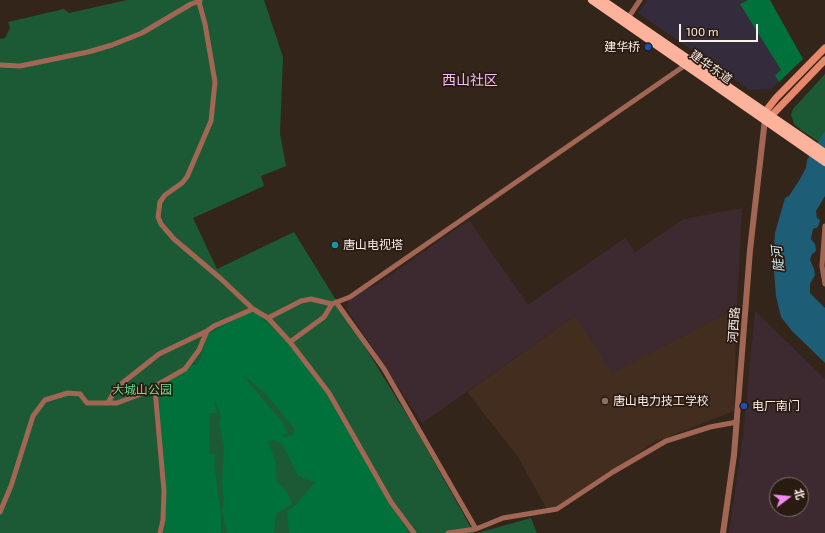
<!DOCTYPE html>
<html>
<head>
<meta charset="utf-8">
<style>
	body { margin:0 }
	#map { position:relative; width:825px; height:533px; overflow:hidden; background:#34251b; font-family:"Exo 2","Noto Sans SC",sans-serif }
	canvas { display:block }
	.north { position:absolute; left:769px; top:477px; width:40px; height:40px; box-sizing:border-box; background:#2a1b12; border:1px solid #7d7068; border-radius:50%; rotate:74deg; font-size:11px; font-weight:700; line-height:16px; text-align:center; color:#faefe9 }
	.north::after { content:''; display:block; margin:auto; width:14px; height:18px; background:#f18af3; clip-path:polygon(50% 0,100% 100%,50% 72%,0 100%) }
	.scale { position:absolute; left:679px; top:24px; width:79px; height:18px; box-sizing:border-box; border:2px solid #faefe9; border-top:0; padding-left:5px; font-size:12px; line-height:14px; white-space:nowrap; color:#faefe9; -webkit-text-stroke:3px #2a1b12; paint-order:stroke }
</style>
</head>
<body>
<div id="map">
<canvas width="825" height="533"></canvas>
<div class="north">北</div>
<div class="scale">100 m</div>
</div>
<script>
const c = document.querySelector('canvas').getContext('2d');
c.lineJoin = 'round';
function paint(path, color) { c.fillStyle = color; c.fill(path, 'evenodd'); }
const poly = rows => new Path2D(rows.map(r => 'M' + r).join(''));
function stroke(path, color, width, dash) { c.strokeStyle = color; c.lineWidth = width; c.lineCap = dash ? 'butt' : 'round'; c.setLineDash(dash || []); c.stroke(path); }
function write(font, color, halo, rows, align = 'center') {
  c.font = font + ' "Exo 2","Noto Sans SC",sans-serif'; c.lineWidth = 3.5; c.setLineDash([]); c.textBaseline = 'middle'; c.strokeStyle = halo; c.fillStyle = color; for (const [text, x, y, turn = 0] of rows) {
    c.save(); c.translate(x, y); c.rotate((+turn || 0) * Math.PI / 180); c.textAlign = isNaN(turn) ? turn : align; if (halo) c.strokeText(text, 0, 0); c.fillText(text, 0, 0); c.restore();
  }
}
const commercial = poly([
	[647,0,748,0,741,4,781,70,775,75,779,82,770,89,750,90,638,13]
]);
const industrial = poly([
	[742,208,737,308,611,374,575,316,422,423,347,309,348,300,365,289,374,286,469,220,528,305,625,238,635,252,684,219],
	[755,311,825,379,825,533,729,533,743,436],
	[777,485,801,485,801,509,777,509]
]);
const built = poly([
	[737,308,734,411,655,442,549,513,518,457,467,392,575,316,612,373]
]);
const green = poly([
	[127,0,264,0,283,57,280,134,286,166,261,176,264,186,193,218,217,269,294,232,415,428,474,533,0,533,0,39,5,38,10,28,8,22,64,9,69,13],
	[825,74,825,146,801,130,794,124,791,115,793,109],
	[531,518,537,533,478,533,488,530]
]);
const forest = poly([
	[748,0,770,0,803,59,779,82,775,75,781,70,740,4],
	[247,313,256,313,268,324,290,345,327,395,385,496,409,533,289,533,287,511,296,505,315,482,298,476,283,445,274,440,268,442,275,460,277,481,287,492,292,504,276,514,274,533,227,533,222,511,224,499,222,485,224,445,219,422,221,416,213,396,217,413,210,413,209,454,215,454,214,464,221,514,221,533,163,533,165,528,166,489,158,388,186,371,191,365,196,365,200,360,208,334],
	[243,375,265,393,295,429,293,435,281,437,288,433,282,422]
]);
const water = poly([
	[825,131,825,196,816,211,817,218,820,220,818,227,813,229,811,239,815,244,816,251,812,254,810,260,814,269,815,275,810,284,810,293,825,308,825,363,792,331,781,317,776,296,773,259,775,233,785,198,789,196,800,179,806,168,807,160]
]);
const minor = poly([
	[199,2,205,24,215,82,211,121,187,177,182,183,165,195,160,202,158,217,161,224,174,239,220,278,253,309,268,318,290,342,329,393,391,502,414,533],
	[628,18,640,0],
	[0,65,20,66,88,52,112,45,142,33,191,4,200,1],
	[825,226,822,266,825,284],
	[336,302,384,369,476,529],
	[268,318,301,301,311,299,332,304,350,297,687,64],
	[290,342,324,317,332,304],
	[108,403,116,388,159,354,207,331,214,326,253,309],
	[0,512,11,486,33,416,45,400,68,393,80,394,87,403,117,403,149,391,154,393],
	[160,533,163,520,164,491,155,389,157,385,185,369,199,350,207,331],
	[448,533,476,529,503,518,557,509,613,472,666,441,710,427,737,422]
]);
const tertiary = poly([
	[723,533,734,455,750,250,765,119]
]);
const secondary = poly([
	[765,117,765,112,776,98,825,48],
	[767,117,772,115,825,60]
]);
const primary = poly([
	[592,0,825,162],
	[602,0,825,153]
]);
const markers = [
	[648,47,4,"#1a4fb4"],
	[335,245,4,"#0f9aa8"],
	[605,401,4,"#8d6e63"],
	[744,406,4,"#1a4fb4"]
];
const poiNames = [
	["建华桥",640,47,"right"],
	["唐山电视塔",343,245],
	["唐山电力技工学校",613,401],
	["电厂南门",752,406]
];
const streetNames = [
	["建华东道",711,67,35],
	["河西路",734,325,-86]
];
const parkNames = [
	["大城山公园",142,390]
];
const waterNames = [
	["陡河",778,259,-96]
];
const quarterNames = [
	["西山社区",470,80]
];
paint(commercial, '#342c3c');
paint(industrial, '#3d2a31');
paint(built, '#422d1f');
paint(green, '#1b5a35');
paint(forest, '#00713b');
paint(water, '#1d5d75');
stroke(minor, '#a26655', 5);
stroke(tertiary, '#a26655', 6);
stroke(secondary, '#e7876b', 7);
stroke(primary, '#fdb29c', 8);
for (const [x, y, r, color] of markers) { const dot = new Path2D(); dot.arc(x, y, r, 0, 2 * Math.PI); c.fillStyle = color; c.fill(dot); stroke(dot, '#2a1b12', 1.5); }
write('12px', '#faefe9', '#2a1b12', poiNames, 'left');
write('12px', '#faefe9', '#2a1b12', streetNames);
write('12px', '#68df93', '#2a1b12', parkNames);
write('italic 13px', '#cee7f2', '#2a1b12', waterNames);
write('14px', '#f6bcf6', '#2a1b12', quarterNames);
</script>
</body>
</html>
